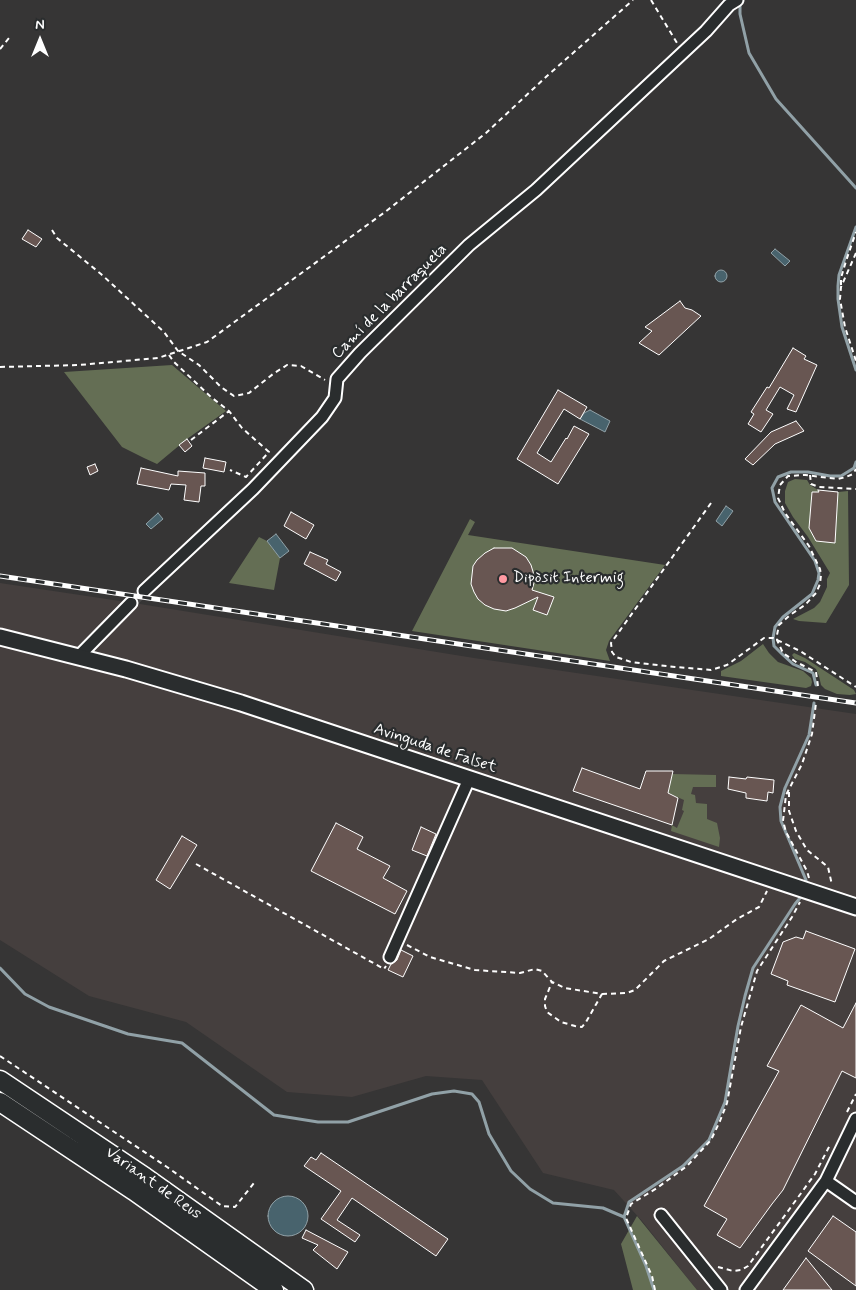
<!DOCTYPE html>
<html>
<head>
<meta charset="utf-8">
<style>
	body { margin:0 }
	#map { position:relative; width:856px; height:1290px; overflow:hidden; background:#363535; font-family:Mynerve,sans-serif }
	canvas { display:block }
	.north { position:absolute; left:15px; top:15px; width:50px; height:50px; -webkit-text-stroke:4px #2a2d2e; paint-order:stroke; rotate:0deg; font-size:14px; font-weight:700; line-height:20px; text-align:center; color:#fff }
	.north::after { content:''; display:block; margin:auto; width:18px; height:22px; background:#fff; clip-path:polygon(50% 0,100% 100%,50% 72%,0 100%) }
</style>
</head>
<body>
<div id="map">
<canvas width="856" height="1290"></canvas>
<div class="north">N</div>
</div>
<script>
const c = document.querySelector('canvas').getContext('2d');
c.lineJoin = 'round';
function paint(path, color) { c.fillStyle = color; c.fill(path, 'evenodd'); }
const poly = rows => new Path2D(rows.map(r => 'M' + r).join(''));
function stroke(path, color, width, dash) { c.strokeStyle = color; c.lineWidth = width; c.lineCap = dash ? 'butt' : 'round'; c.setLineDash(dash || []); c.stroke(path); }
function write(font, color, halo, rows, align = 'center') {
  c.font = font + ' Mynerve,sans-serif'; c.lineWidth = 4.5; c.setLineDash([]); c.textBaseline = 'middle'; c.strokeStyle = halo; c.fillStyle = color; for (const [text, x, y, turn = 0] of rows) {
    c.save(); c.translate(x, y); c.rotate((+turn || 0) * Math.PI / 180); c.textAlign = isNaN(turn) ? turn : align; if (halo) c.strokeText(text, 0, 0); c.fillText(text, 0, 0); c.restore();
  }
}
const built = poly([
	[0,583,140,604,474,658,856,714,856,1290,697,1290,642,1221,614,1190,543,1173,482,1080,426,1076,352,1097,287,1092,186,1022,89,996,0,940]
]);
const green = poly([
	[172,365,226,411,187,439,157,464,144,458,122,447,64,372],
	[795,479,807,480,810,485,818,490,838,492,848,491,849,585,826,623,799,621,793,619,814,608,820,602,827,587,827,579,830,573,808,537,793,517,785,503,785,491,788,482],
	[470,519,475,522,468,535,665,565,609,641,606,650,610,661,412,631],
	[259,537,267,541,280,558,274,590,229,583],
	[763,644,769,653,778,662,803,671,811,678,812,682,811,686,806,688,721,676,721,671,741,661],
	[794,653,805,658,854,690,856,694,850,695,837,694,825,689,821,685,819,676,816,669,805,662,795,659,792,655],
	[672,774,716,775,716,787,693,787,691,794,695,795,696,803,707,804,707,819,717,823,720,838,719,847,671,831,672,825,677,828,684,811,682,810,684,800,668,793],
	[637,1216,697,1290,633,1290,621,1244]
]);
const water = poly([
	[775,249,790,261,785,266,771,253,775,249],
	'715 276a6 6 0 1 1 12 0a6 6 0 1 1-12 0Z',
	[590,410,610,421,605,432,580,419,584,413,590,410],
	[726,506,733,511,722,526,716,521,726,506],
	[158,513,163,519,151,529,146,524,158,513],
	[276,534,289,551,280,558,267,541,276,534],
	'268 1216a20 20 0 1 1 40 0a20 20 0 1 1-40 0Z'
]);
const stream = poly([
	[740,3,740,14,749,53,776,99,856,188],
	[856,227,839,275,838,286,838,299,842,327,856,370],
	[816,685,813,673,793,664,782,654,774,646,773,638,775,627,783,617,812,594,818,580,819,573,815,561,775,502,772,488,778,477,791,472,808,472,830,476,841,476,854,468,856,462],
	[806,880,781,821,780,807,785,788,809,735,814,703],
	[0,968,25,994,49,1007,128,1034,182,1043,274,1115,318,1122,348,1122,432,1094,454,1091,472,1094,479,1102,489,1134,511,1171,530,1189,553,1203,603,1208,624,1217],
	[624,1217,629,1202,683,1166,709,1140,725,1102,738,1026,745,996,753,968,795,904,800,898],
	[624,1217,646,1266,654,1290]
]);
const building = poly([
	[28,230,42,239,36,247,22,239,28,230],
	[680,301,685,308,692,310,701,316,659,355,639,343,652,331,645,327,680,301],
	[793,348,806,356,804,359,817,365,796,412,787,409,794,395,780,387,766,410,773,414,761,432,748,424,754,414,751,412,767,387,769,388,793,348],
	[558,390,587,407,580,419,564,409,537,453,551,462,566,438,567,439,574,426,589,434,558,484,517,459,558,390],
	[796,421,804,431,775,444,753,465,745,459,771,432,796,421],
	[187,439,192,446,185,452,179,445,187,439],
	[205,458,226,462,224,472,203,468,205,458],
	[95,464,98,471,90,475,87,467,95,464],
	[141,468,178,476,178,471,205,473,205,486,201,486,199,502,184,500,186,485,171,484,169,490,137,484,141,468],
	[818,490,838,492,835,543,816,541,809,528,812,492,819,492,818,490],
	[291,512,314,525,306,539,284,526,291,512],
	[494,548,512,548,526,557,531,565,534,575,534,583,532,590,554,597,547,615,533,610,538,597,515,608,506,611,494,609,485,605,478,599,474,592,471,584,473,566,477,560,485,553,494,548],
	[310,552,328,560,326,564,341,572,336,581,304,564,310,552],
	[582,768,640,789,646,771,673,771,668,793,678,798,672,825,573,791,582,768],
	[729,777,746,779,747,777,774,780,773,793,768,792,767,801,746,798,746,793,728,789,729,777],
	[336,823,363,837,357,849,390,866,383,878,407,891,395,914,311,871,336,823],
	[421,827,436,834,427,856,412,850,421,827],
	[182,836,197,845,170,889,156,880,182,836],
	[806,931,855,949,835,1002,787,985,788,981,771,974,783,942,796,937,803,939,806,931],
	[401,950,413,956,403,977,388,970,391,964,397,960,401,950],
	[856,1003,856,1078,842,1071,783,1190,772,1204,740,1248,717,1235,727,1219,704,1206,779,1071,767,1066,801,1005,843,1028,856,1003],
	[321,1153,448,1239,436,1256,352,1198,337,1220,360,1235,355,1242,321,1219,341,1191,304,1166,311,1157,316,1160,321,1153],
	[833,1216,856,1232,856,1286,808,1251,833,1216],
	[306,1230,348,1252,337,1269,313,1250,318,1245,302,1238,306,1230],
	[806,1258,832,1290,783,1290,806,1258]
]);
const minorTunnel = poly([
	[131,603,144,591]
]);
const path = poly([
	[651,0,677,43],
	[0,49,9,38],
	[52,230,57,238,101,274,164,332,178,351,199,365,221,387,234,396,249,393,273,374,287,365,301,366,325,380],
	[856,253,841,287,840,299,845,327,856,361],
	[841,285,841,278,846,261,856,232],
	[169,355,174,362,211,397,229,411,242,428,269,452,246,477,230,470],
	[0,367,79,365,158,358,207,342,385,212,486,133,547,76,633,0],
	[191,440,229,411],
	[810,475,811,484,819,487,856,489],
	[711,503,611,643,612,652,616,657,631,662,675,667,711,670,727,665,764,638,773,638,800,651,856,687],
	[818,686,816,672,796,662,783,653,777,640,777,635,779,625,790,615,805,605,816,593,820,584,821,575,820,569,809,546,785,513,778,498,780,485,788,476,805,475,838,479,846,477,853,474,856,469],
	[789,792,789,811,796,831,807,850,828,867,832,885],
	[196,864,384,969,386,966],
	[809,878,807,871,786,832,783,821,786,795,802,764,812,734,816,703],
	[407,945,430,957,475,970,520,973,535,969,542,971,552,982,565,988,602,994,586,1022,582,1027,575,1026,561,1022,547,1012,545,1006,545,999,552,982],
	[602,994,627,993,635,990,664,961,709,939,737,919,759,907,767,891],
	[0,1056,167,1167,222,1206,235,1207,254,1183],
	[847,1112,856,1094],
	[718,1267,733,1271,741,1270,748,1266,815,1174,830,1145],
	[655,1290,652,1276,626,1218,631,1204,657,1188,687,1166,711,1140,720,1121,727,1103,741,1027,757,971,792,917,800,902]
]);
const minor = poly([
	[144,591,253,489,322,417,335,398,337,379,360,353,469,245,536,190,706,31,729,5,737,0],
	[78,657,131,603],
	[390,957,469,779],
	[826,1181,856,1202],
	[661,1215,721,1290],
	[746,1290,826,1181,856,1119]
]);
const major = poly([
	[0,637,126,669,241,703,856,907]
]);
const highway = poly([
	[0,1080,145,1177,304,1290],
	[0,1102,134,1191,274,1290]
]);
const rail = poly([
	[0,576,856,703]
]);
const markers = [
	[503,579,5,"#ff9aa2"]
];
const streetNames = [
	["Camí de la barraqueta",390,302,-45],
	["Avinguda de Falset",435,749,18],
	["Variant de Reus",153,1184,35]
];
const poiNames = [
	["Dipòsit Intermig",513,579]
];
paint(built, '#453f3e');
paint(green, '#646e54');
paint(water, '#48636d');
stroke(water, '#91a1a7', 1);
stroke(stream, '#91a1a7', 3);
paint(building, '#685652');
stroke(building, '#fff', 1);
stroke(minorTunnel, '#4a4949', 11, [11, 5.5]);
stroke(minor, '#fff', 15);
stroke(major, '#fff', 19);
stroke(highway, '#fff', 21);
stroke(path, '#fff', 2, [5, 4]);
stroke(minor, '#2a2d2e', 11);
stroke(major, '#2a2d2e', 15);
stroke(highway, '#2a2d2e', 18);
stroke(rail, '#fff', 5);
stroke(rail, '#2a2d2e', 3, [9]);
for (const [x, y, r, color] of markers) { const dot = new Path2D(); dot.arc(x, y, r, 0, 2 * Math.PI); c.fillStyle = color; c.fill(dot); stroke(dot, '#2a2d2e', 2); }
write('16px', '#fff', '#2a2d2e', streetNames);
write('16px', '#fff', '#2a2d2e', poiNames, 'left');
</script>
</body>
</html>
